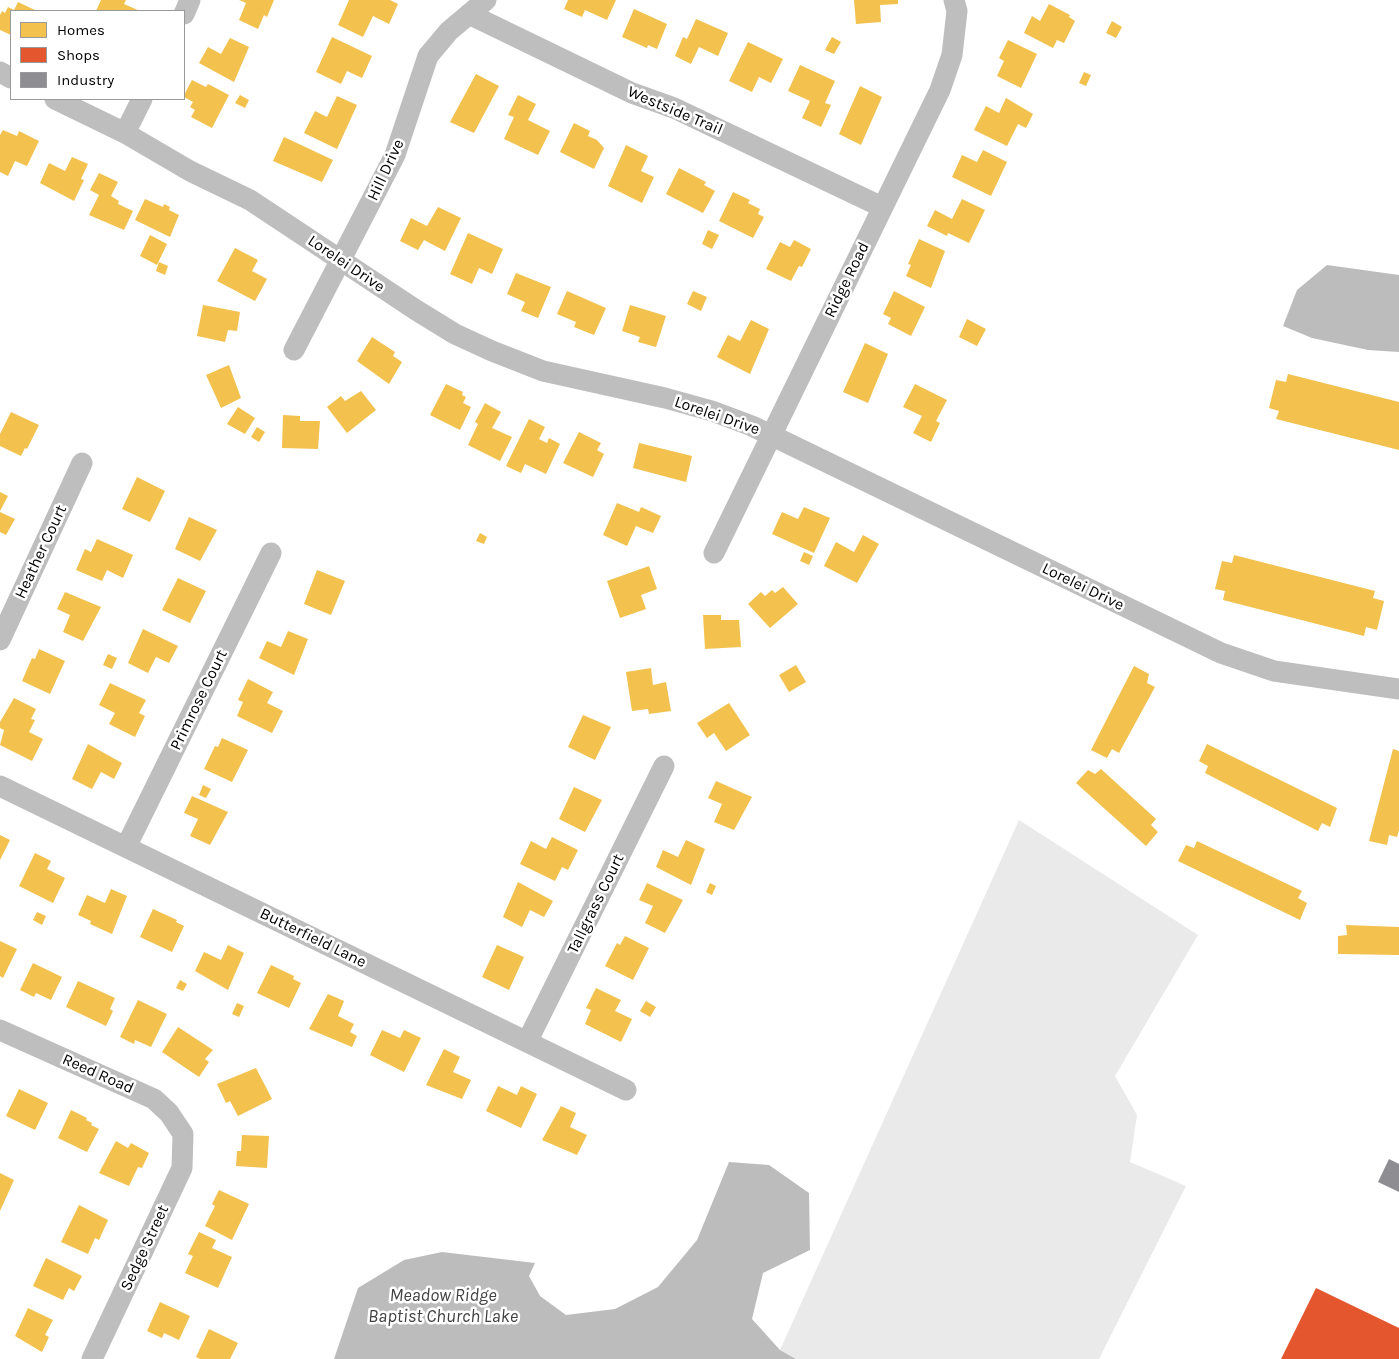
<!DOCTYPE html>
<html>
<head>
<meta charset="utf-8">
<style>
	body { margin:0 }
	#map { position:relative; width:1399px; height:1359px; overflow:hidden; background:#fff; font-family:Karla,sans-serif }
	canvas { display:block }
	.legend { position:absolute; left:10px; top:10px; width:175px; height:90px; box-sizing:border-box; background:#fff; border:1px solid #999; margin:0; padding:6px 9px; list-style:none; font-size:15px; color:#000 }
	.legend li { display:flex; align-items:center; gap:10px; height:25px }
	.legend b { width:25px; border:1px solid #999 }
</style>
</head>
<body>
<div id="map">
<canvas width="1399" height="1359"></canvas>
<ul class="legend">
<li><b style="height:14px;background:#f2c14e"></b>Homes</li>
<li><b style="height:14px;background:#e4572e"></b>Shops</li>
<li><b style="height:14px;background:#8d8d92"></b>Industry</li>
</ul>
</div>
<script>
const c = document.querySelector('canvas').getContext('2d');
c.lineJoin = 'round';
function paint(path, color) { c.fillStyle = color; c.fill(path, 'evenodd'); }
const poly = rows => new Path2D(rows.map(r => 'M' + r).join(''));
function stroke(path, color, width, dash) { c.strokeStyle = color; c.lineWidth = width; c.lineCap = dash ? 'butt' : 'round'; c.setLineDash(dash || []); c.stroke(path); }
function write(font, color, halo, rows, align = 'center') {
  c.font = font + ' Karla,sans-serif'; c.lineWidth = 5; c.setLineDash([]); c.textBaseline = 'middle'; c.strokeStyle = halo; c.fillStyle = color; for (const [text, x, y, turn = 0] of rows) {
    c.save(); c.translate(x, y); c.rotate((+turn || 0) * Math.PI / 180); c.textAlign = isNaN(turn) ? turn : align; if (halo) c.strokeText(text, 0, 0); c.fillText(text, 0, 0); c.restore();
  }
}
const green = poly([
	[1019,820,1198,935,1115,1076,1137,1115,1130,1162,1186,1186,1099,1359,796,1359,780,1350]
]);
const water = poly([
	[1327,265,1399,275,1399,352,1368,350,1312,338,1283,326,1297,290],
	[729,1162,769,1165,809,1193,810,1250,763,1273,752,1319,780,1350,796,1359,334,1359,358,1288,404,1260,442,1252,535,1263,529,1276,540,1296,566,1315,615,1309,658,1287,697,1240]
]);
const homes = poly([
	[101,0,126,0,124,4,140,11,96,11],
	[239,0,274,0,267,17,264,15,258,29,239,20,246,3],
	[349,0,390,0,398,4,389,24,373,16,363,37,338,25],
	[568,0,616,0,607,20,585,10,582,17,564,9],
	[854,0,898,0,898,4,880,5,881,22,856,24],
	[18,2,37,11,11,11,11,35,0,30,0,15,2,11,5,13,8,7,14,10],
	[1049,4,1070,15,1069,17,1075,21,1064,43,1057,40,1053,48,1024,33,1032,16,1040,21],
	[634,9,667,24,657,49,648,45,647,48,622,37],
	[696,19,728,33,718,56,699,47,691,64,675,56,683,37,687,39],
	[1112,21,1122,27,1116,38,1106,33],
	[332,37,372,56,362,78,347,71,341,84,316,72],
	[832,37,841,42,834,54,825,50],
	[230,38,249,47,234,82,199,63,208,47,221,54],
	[1008,40,1037,54,1021,88,997,76,1004,61,999,58],
	[748,42,783,59,771,83,759,77,752,92,729,81],
	[800,65,835,81,825,103,831,105,821,127,802,118,810,101,788,91],
	[1084,72,1091,75,1086,86,1079,83],
	[476,74,499,86,474,133,450,122],
	[192,80,206,87,208,84,229,95,212,128,191,117,195,110,190,107,193,102,184,97,184,95],
	[860,86,882,97,861,145,839,134],
	[240,95,249,100,245,108,235,103],
	[518,95,536,104,528,120,550,131,538,155,504,139,514,117,508,115],
	[337,96,357,105,337,149,304,133,315,111,327,117],
	[1006,98,1033,114,1026,128,1018,124,1007,146,974,130,986,106,999,113],
	[574,123,590,131,588,136,597,140,604,148,594,169,560,152],
	[3,130,17,136,19,131,39,141,27,166,15,161,8,176,0,172,0,135],
	[284,137,333,160,322,182,273,161],
	[626,145,648,156,641,171,654,177,642,203,608,186],
	[983,150,1007,162,991,196,952,177,962,155,977,162],
	[72,157,88,164,81,179,84,180,74,201,40,183,49,163,65,171],
	[679,168,706,182,704,185,715,191,703,213,666,194],
	[99,173,118,182,111,196,119,201,118,204,133,211,124,230,89,215,99,195,90,190],
	[733,192,750,200,748,203,760,209,758,214,764,217,753,238,719,221],
	[145,199,163,207,164,204,170,207,169,210,179,215,170,237,135,220],
	[962,199,985,210,969,243,948,233,947,236,927,226,935,210,952,219],
	[438,207,461,218,445,251,424,240,418,250,400,241,411,218,427,226],
	[708,230,719,235,712,249,702,244],
	[468,233,503,249,492,274,479,268,472,284,450,274],
	[150,235,167,244,157,265,140,256],
	[919,239,945,251,931,288,906,276,911,265,908,264],
	[794,240,811,249,802,267,799,266,791,281,766,269,780,242,790,247],
	[235,248,258,260,252,271,267,279,255,301,217,281],
	[159,262,168,266,165,275,156,271],
	[516,273,551,287,538,318,521,311,525,302,507,294],
	[567,291,606,308,594,335,574,327,576,322,557,314],
	[693,291,707,297,701,311,687,304],
	[894,291,925,307,911,336,888,324,891,318,883,314],
	[203,305,240,312,237,331,228,330,225,342,197,336],
	[630,305,666,316,656,347,638,342,640,337,622,331],
	[967,319,986,329,977,346,959,337],
	[751,320,769,329,750,374,717,357,728,335,740,341],
	[372,337,395,352,393,356,402,362,389,384,357,361],
	[865,343,888,354,868,403,843,392],
	[229,365,241,398,221,408,206,375],
	[1288,374,1399,402,1399,450,1276,419,1279,411,1269,408,1276,380,1286,382],
	[446,384,463,392,462,395,466,397,463,403,471,407,460,430,430,415],
	[915,384,947,400,936,421,940,423,931,442,913,433,922,416,903,407],
	[361,391,376,410,347,433,327,407,341,396,345,401],
	[485,403,501,412,492,428,512,437,500,461,468,445,478,424,475,422],
	[238,407,255,418,245,434,227,424],
	[11,412,39,425,27,449,25,448,21,456,0,446,0,434],
	[283,415,300,416,300,421,320,421,318,449,282,448],
	[529,419,545,427,539,439,547,443,549,438,560,444,546,474,525,464,521,473,506,466],
	[257,427,265,432,259,442,251,437],
	[579,432,601,443,597,450,604,454,593,477,563,463],
	[639,443,692,456,686,482,633,468],
	[137,477,165,491,150,522,122,509],
	[0,492,8,496,0,511],
	[617,503,639,512,641,507,661,516,653,533,636,526,627,546,603,535],
	[804,507,830,518,814,553,772,534,782,512,798,519],
	[0,512,15,519,6,535,0,532],
	[189,517,217,530,200,561,175,549],
	[480,533,487,537,484,544,476,541],
	[863,535,879,544,857,583,824,566,836,542,854,552],
	[97,539,133,555,123,578,107,570,102,581,76,570,85,549,91,552],
	[804,552,813,556,809,565,800,561],
	[1234,555,1375,591,1373,598,1384,601,1377,630,1366,627,1364,636,1223,600,1225,591,1215,589,1222,561,1232,563],
	[649,566,657,589,641,595,646,609,620,618,607,581],
	[317,570,345,581,331,615,304,604],
	[178,578,206,591,190,623,162,610],
	[783,587,798,604,770,628,748,604,761,592,765,596,772,590,775,593],
	[65,592,101,607,83,641,63,632,70,615,57,609],
	[703,615,721,615,721,620,739,620,741,647,705,649],
	[143,629,178,646,169,663,156,657,148,673,128,663],
	[288,631,308,639,294,675,259,658,267,641,281,647],
	[39,649,65,661,50,694,22,681,32,658,35,659],
	[108,654,117,658,112,669,103,665],
	[796,665,806,682,789,692,779,675],
	[1134,666,1149,674,1147,683,1155,687,1119,753,1112,749,1107,758,1091,750],
	[651,668,653,685,666,682,671,711,649,714,648,709,632,711,626,672],
	[248,679,273,692,267,703,283,711,272,733,237,716,243,702,238,700],
	[110,683,146,700,139,713,145,716,135,737,109,724,115,713,99,705],
	[14,698,36,709,31,719,35,720,29,732,43,739,32,761,0,745,4,730,0,728,0,722],
	[729,703,750,735,726,751,714,733,707,738,697,723],
	[583,715,611,727,595,760,568,747],
	[222,738,248,750,232,782,204,769,215,746,218,747],
	[88,744,122,763,114,779,101,772,92,789,72,779],
	[1207,744,1337,808,1330,827,1322,823,1318,831,1205,773,1208,766,1199,761],
	[1393,749,1399,751,1399,830,1397,837,1389,835,1387,845,1369,841],
	[1101,769,1156,819,1151,825,1158,832,1146,846,1076,783,1088,770,1095,774],
	[716,781,752,797,734,830,714,822,722,804,708,798],
	[203,785,211,789,206,798,199,795],
	[574,787,602,800,585,832,559,819],
	[192,796,228,812,210,845,190,836,198,819,184,813],
	[0,835,10,840,0,860],
	[552,837,578,850,568,870,562,867,555,881,520,864,531,841,546,849],
	[686,840,705,849,691,885,656,867,663,850,678,857],
	[1197,841,1302,891,1298,898,1307,903,1300,920,1178,861,1186,845,1194,848],
	[35,853,51,861,47,869,65,878,53,903,19,886],
	[518,882,553,901,544,917,530,910,522,927,503,917],
	[647,883,683,900,665,933,645,923,653,906,639,900],
	[710,883,716,886,712,895,706,892],
	[111,889,127,896,112,934,90,924,91,921,78,915,87,895,105,903],
	[153,909,177,920,176,922,184,926,172,952,140,937],
	[37,912,46,916,42,925,33,920],
	[1346,925,1399,927,1399,955,1338,954,1338,936,1347,935],
	[625,936,649,948,633,980,605,966,617,943,620,945],
	[0,941,17,949,3,978,0,976],
	[228,945,244,953,228,990,195,971,204,952,221,960],
	[497,945,524,957,509,990,482,977],
	[33,963,62,977,51,1000,36,993,34,997,20,990],
	[271,965,294,976,293,979,301,983,289,1008,257,993],
	[180,980,187,984,183,991,176,988],
	[78,981,115,998,110,1009,113,1011,106,1026,66,1007],
	[596,988,621,1000,615,1011,632,1019,621,1042,585,1024,591,1010,586,1008],
	[328,994,344,1001,338,1016,354,1024,350,1032,357,1036,352,1047,309,1029],
	[138,1000,167,1014,151,1047,135,1040,134,1044,120,1037],
	[646,1001,656,1007,650,1017,640,1011],
	[237,1003,244,1006,239,1017,232,1014],
	[178,1027,213,1050,205,1059,209,1062,199,1077,162,1052],
	[382,1030,400,1038,404,1030,421,1038,404,1072,370,1055],
	[444,1049,460,1057,453,1072,471,1080,462,1099,426,1085],
	[256,1068,272,1099,238,1116,230,1101,226,1103,217,1084],
	[498,1086,517,1095,521,1086,537,1094,521,1128,486,1111],
	[19,1089,48,1103,35,1130,6,1116],
	[561,1106,576,1113,570,1127,587,1135,577,1155,542,1140],
	[71,1110,87,1118,86,1120,92,1123,91,1125,99,1129,87,1152,58,1138],
	[242,1135,269,1136,267,1168,236,1166,237,1151,241,1151],
	[116,1141,128,1148,131,1143,149,1153,142,1168,138,1167,129,1186,99,1173],
	[0,1173,14,1180,0,1211],
	[219,1190,249,1204,232,1240,205,1226,215,1206,212,1204],
	[79,1205,108,1220,99,1240,95,1238,88,1254,61,1242],
	[199,1232,216,1240,212,1248,232,1257,218,1288,185,1273,193,1256,188,1254],
	[46,1258,82,1276,74,1291,69,1288,63,1300,33,1286],
	[160,1302,190,1316,179,1340,164,1333,162,1338,147,1331],
	[28,1308,53,1320,45,1335,49,1337,42,1352,15,1336],
	[209,1329,238,1343,230,1359,200,1359,196,1357]
]);
const shops = poly([
	[1316,1288,1399,1328,1399,1359,1281,1359]
]);
const industry = poly([
	[1389,1159,1399,1164,1399,1192,1378,1182]
]);
const minor = poly([
	[184,14,190,0],
	[469,14,632,93,674,108,882,207],
	[0,72,11,78],
	[55,99,125,133,190,171,250,200,416,310,455,334,492,351,543,371,665,398,712,411,752,426,1221,653,1274,671,1399,689],
	[125,133,142,99],
	[294,350,395,155,428,56,449,31,486,0],
	[714,553,940,90,952,55,957,11,954,0],
	[0,640,82,463],
	[0,786,626,1090],
	[126,847,271,553],
	[0,1030,154,1099,169,1113,183,1134,182,1168,92,1359],
	[527,1042,664,766]
]);
const streetNames = [
	["Westside Trail",675,111,23],
	["Hill Drive",386,170,-65],
	["Lorelei Drive",346,264,34],
	["Ridge Road",847,280,-64],
	["Lorelei Drive",717,416,19],
	["Heather Court",41,552,-65],
	["Lorelei Drive",1083,587,26],
	["Primrose Court",199,700,-64],
	["Tallgrass Court",596,904,-64],
	["Butterfield Lane",313,938,26],
	["Reed Road",98,1074,24],
	["Sedge Street",145,1248,-65]
];
const waterNames = [
	["Meadow Ridge",443,1296],
	["Baptist Church Lake",443,1317]
];
paint(green, '#eaeaea');
paint(water, '#bcbcbc');
paint(homes, '#f2c14e');
paint(shops, '#e4572e');
paint(industry, '#8d8d92');
stroke(minor, '#bebebe', 21);
write('16px', '#000', '#fff', streetNames);
write('italic 18px', '#414141', '#fff', waterNames);
</script>
</body>
</html>
